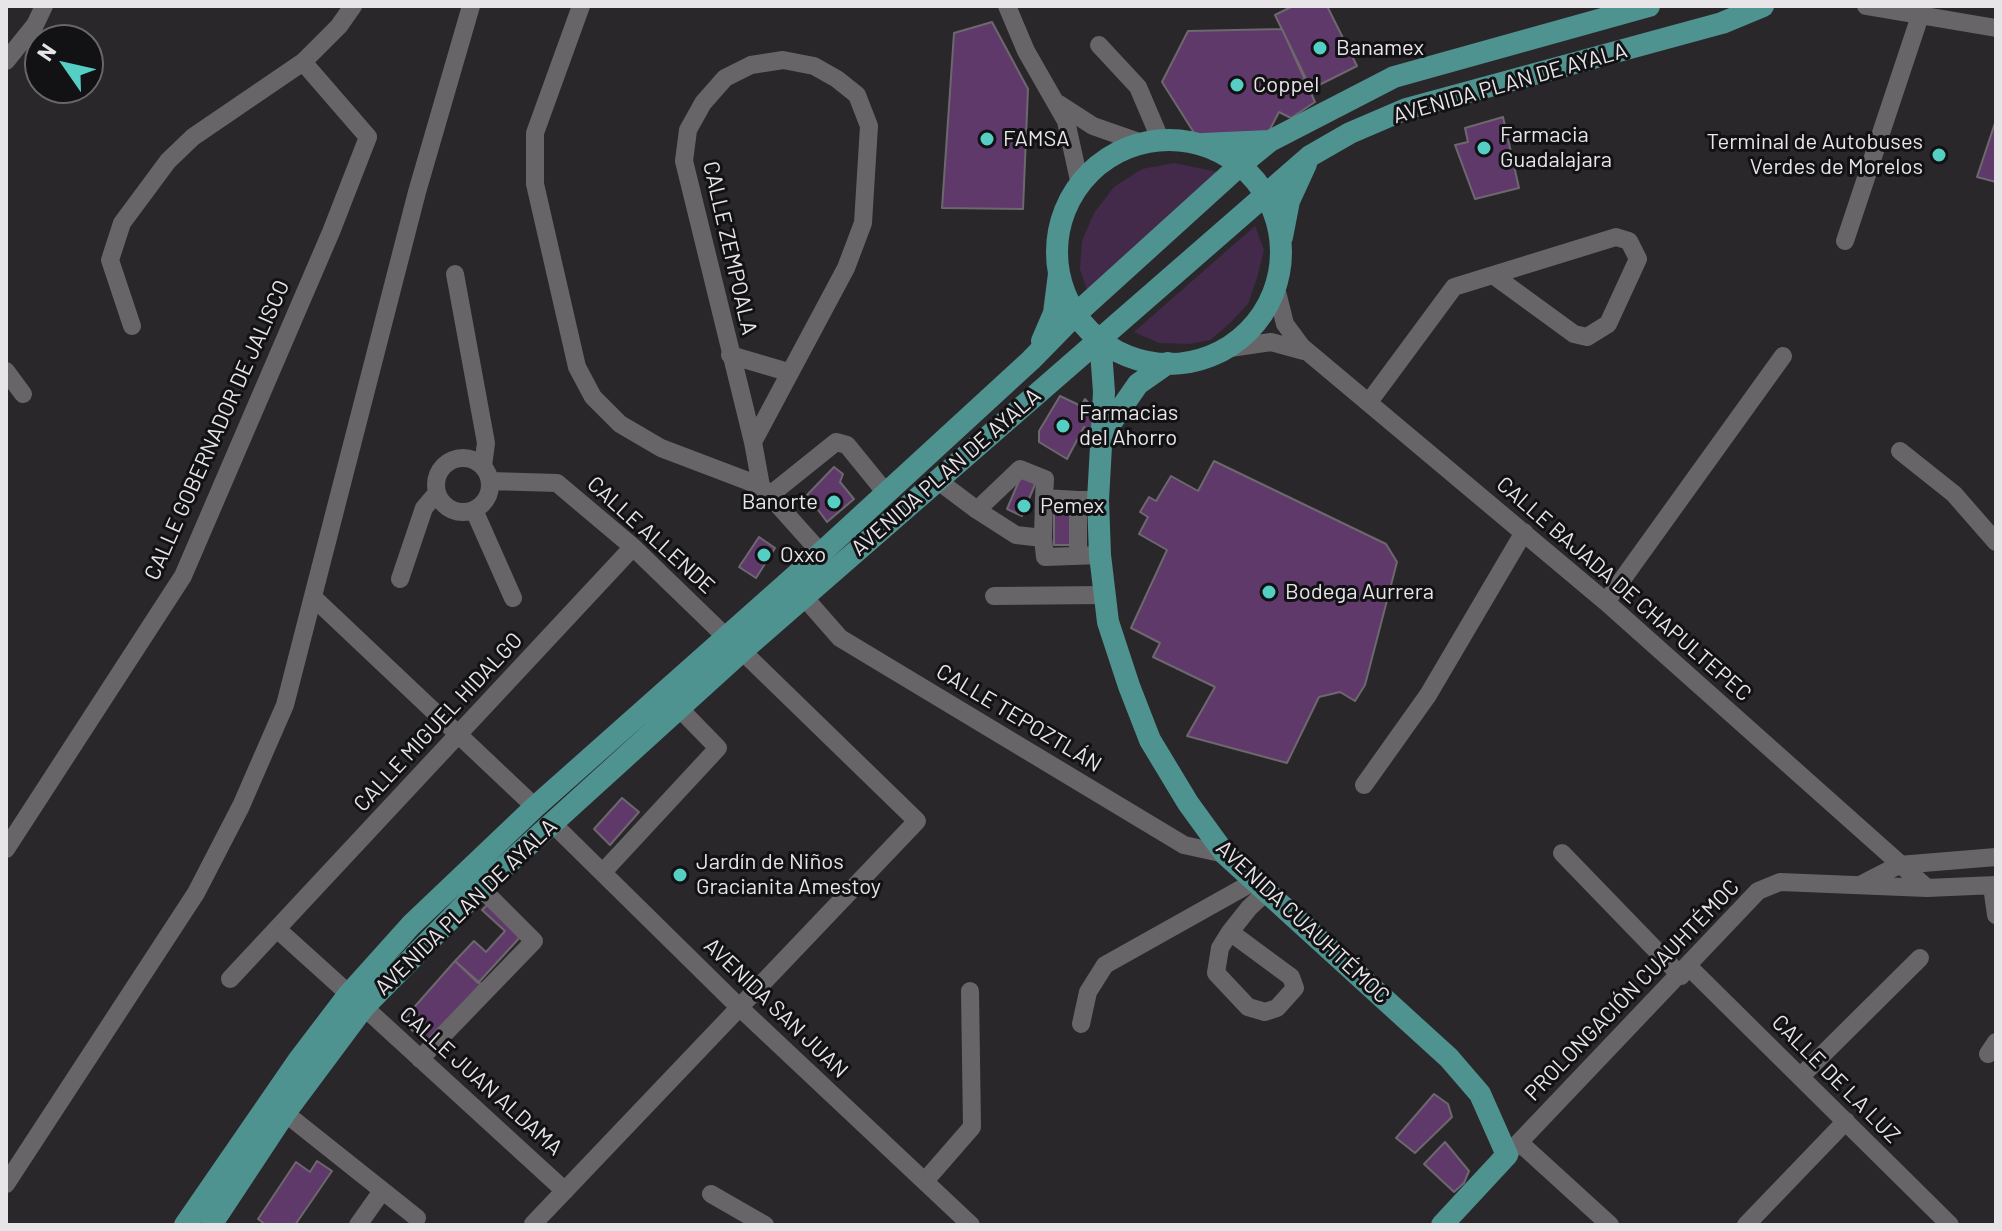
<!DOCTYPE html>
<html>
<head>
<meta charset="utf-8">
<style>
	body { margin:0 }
	#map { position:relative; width:2002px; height:1231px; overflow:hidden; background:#2a272b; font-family:Barlow,sans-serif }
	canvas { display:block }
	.frame { position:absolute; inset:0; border:8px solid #e7e5e8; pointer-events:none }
	.north { position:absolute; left:24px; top:24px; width:80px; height:80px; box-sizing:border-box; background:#121113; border:2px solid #676668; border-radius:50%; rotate:304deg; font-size:22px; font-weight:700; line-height:32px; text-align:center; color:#e7e5e8 }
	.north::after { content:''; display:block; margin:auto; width:28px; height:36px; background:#55cec4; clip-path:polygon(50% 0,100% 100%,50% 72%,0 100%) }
</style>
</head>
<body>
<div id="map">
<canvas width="2002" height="1231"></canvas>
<div class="frame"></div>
<div class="north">N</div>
</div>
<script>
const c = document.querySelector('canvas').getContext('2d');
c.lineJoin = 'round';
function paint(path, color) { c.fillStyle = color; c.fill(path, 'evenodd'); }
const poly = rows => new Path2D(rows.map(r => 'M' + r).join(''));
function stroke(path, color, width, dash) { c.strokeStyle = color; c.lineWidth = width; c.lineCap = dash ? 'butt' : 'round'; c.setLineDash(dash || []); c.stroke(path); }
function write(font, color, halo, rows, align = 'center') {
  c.font = font + ' Barlow,sans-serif'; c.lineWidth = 6; c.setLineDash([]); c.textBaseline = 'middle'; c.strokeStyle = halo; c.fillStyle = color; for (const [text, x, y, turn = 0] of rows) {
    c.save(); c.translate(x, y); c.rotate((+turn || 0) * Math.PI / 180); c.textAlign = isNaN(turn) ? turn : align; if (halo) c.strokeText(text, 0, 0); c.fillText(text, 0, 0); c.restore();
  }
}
const green = poly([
	[1174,163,1218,172,1087,290,1080,269,1082,241,1094,213,1114,187,1142,169],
	[1255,226,1264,250,1257,278,1248,304,1229,324,1210,340,1189,344,1159,343,1134,332]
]);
const building = poly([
	[1293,6,1327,6,1357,66,1311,89,1275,15,1293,6],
	[992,22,1028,89,1023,209,942,208,954,33,992,22],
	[1282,29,1315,102,1291,118,1279,112,1267,135,1198,139,1162,82,1188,31,1282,29],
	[1503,117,1519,188,1475,199,1455,145,1468,142,1465,128,1503,117],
	[1996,120,1996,182,1977,177,1996,120],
	[1060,396,1081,406,1085,399,1092,407,1094,422,1093,432,1084,427,1067,459,1039,442,1039,431,1060,396],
	[1214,461,1386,544,1397,562,1365,685,1355,701,1340,692,1319,697,1287,763,1187,736,1215,687,1153,657,1160,643,1131,628,1167,550,1139,534,1148,517,1140,512,1149,497,1156,501,1171,476,1198,491,1214,461],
	[834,467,843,474,840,482,854,499,827,522,807,495,834,467],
	[1021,476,1036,482,1022,516,1007,509,1021,476],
	[1054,511,1070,511,1071,545,1054,545,1054,511],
	[759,537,775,548,756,578,739,567,759,537],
	[622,798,639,812,610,845,594,829,622,798],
	[490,902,523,934,478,983,455,961,474,941,486,952,505,931,482,910,490,902],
	[455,961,481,984,426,1043,402,1021,455,961],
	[1434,1094,1448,1104,1452,1117,1415,1153,1396,1138,1434,1094],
	[1445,1142,1469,1171,1464,1183,1454,1192,1424,1164,1445,1142],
	[317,1161,332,1171,295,1225,266,1225,258,1219,296,1162,310,1172,317,1161]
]);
const minor = poly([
	[581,6,535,133,535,184,577,367,593,397,620,424,661,448,761,486,821,553],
	[1007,6,1026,51,1066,121,1079,180],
	[1866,6,1996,28],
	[1099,45,1138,87,1161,141],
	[6,61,35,25,44,6],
	[1059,104,1093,126,1139,142],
	[1845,241,1920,16],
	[455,274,486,443,483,466],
	[1277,292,1285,324,1302,347,1606,602,1927,888],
	[132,326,110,260,122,223,168,161,193,137,303,62,339,26,353,6],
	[1230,348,1271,342,1304,351],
	[730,355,788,372],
	[6,371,23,394],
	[1369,402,1454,287,1616,237,1629,241,1638,259,1608,324,1587,337,1574,334,1493,275],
	[753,442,684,161,688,130,703,103,725,78,751,65,783,60,814,66,837,79,857,95,869,126,863,223,846,268,753,442,761,486],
	[1900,451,1954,494,1996,542],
	'436 485a27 27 0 1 1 54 0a27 27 0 1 1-54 0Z',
	[937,480,977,510,1020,469,1045,479,1044,498],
	[490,481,557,483,633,547,726,637],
	[770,495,836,442,847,445,886,493],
	[474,510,513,598],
	[977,510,1016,535,1043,538,1045,557,1100,555],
	[1043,538,1044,498,1078,500],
	[1078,556,1078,500,1098,500],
	[400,579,424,508,436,494],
	[994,596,1105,595],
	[804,597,840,638,1184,845,1225,854],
	[315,599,535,807],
	[1606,602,1783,356],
	[1364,785,1428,695,1524,532],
	[551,822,738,1006,971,1225],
	[6,849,183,576,331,232,368,137,303,62],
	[1562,853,1681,976],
	[603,872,718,748,678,707],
	[1860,885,1899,865,1996,857],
	[1992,886,1996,915],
	[277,929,349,994],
	[1230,932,1291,977,1295,988,1277,1008,1265,1012,1248,1007,1216,973,1220,948,1230,932,1249,908,1266,892],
	[1689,967,1950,1225],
	[230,979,633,547],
	[364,1007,565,1191],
	[1081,1024,1088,992,1105,965,1255,881],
	[1988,1054,1996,1042],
	[420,1059,534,941,481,888],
	[1800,1077,1920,958],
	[285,1113,417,1218],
	[1520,1143,1610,1225],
	[1507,1155,1758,891,1780,882,1927,888,1996,885],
	[925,1181,972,1127,970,991],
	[6,1184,196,893,241,806,285,705,417,192,471,6],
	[711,1194,765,1225],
	[533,1224,917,821,742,651],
	[358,1225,382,1191],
	[1746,1225,1846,1121]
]);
const major = poly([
	'1057 252a112 112 0 1 1 224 0a112 112 0 1 1-224 0Z',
	[1203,144,1270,141],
	[1282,237,1289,201,1306,164],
	[1100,337,1104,392,1098,500,1100,555,1108,622,1129,686,1150,740,1188,803,1225,854,1449,1058,1480,1094,1507,1155,1442,1225],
	[1042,341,1054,313,1059,274],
	[1104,433,1138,384,1168,363],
	[185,1225,298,1061,349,994,411,925,535,807,821,553,1031,360,1077,313,1238,167,1270,141,1394,77,1649,6],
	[211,1225,285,1113,364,1007,481,888,742,651,1310,156,1350,133,1406,109,1722,23,1763,6]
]);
const markers = [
	[1320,48,8,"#55cec4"],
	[1237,85,8,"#55cec4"],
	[987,139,8,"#55cec4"],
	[1484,148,8,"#55cec4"],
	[1939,155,8,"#55cec4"],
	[1063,426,8,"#55cec4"],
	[834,502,8,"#55cec4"],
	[1024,506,8,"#55cec4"],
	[764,555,8,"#55cec4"],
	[1269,592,8,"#55cec4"],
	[680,875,8,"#55cec4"]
];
const poiNames = [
	["Banamex",1336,48],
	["Coppel",1253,85],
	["Farmacia",1500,135],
	["Guadalajara",1500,160],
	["FAMSA",1003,139],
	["Terminal de Autobuses",1923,142,"right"],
	["Verdes de Morelos",1923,167,"right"],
	["Farmacias",1079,413],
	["del Ahorro",1079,438],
	["Banorte",818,502,"right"],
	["Pemex",1040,506],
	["Oxxo",780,555],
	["Bodega Aurrera",1285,592],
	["Jardín de Niños",696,862],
	["Gracianita Amestoy",696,887]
];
const streetNames = [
	["AVENIDA PLAN DE AYALA",1510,83,-16],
	["CALLE ZEMPOALA",730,248,77],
	["CALLE GOBERNADOR DE JALISCO",217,430,-66],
	["AVENIDA PLAN DE AYALA",946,472,-41],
	["CALLE ALLENDE",651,535,42],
	["CALLE BAJADA DE CHAPULTEPEC",1624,589,41],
	["CALLE TEPOZTLÁN",1019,718,31],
	["CALLE MIGUEL HIDALGO",438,722,-47],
	["AVENIDA PLAN DE AYALA",466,907,-44],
	["AVENIDA CUAUHTÉMOC",1303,922,43],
	["PROLONGACIÓN CUAUHTÉMOC",1632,990,-46],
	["AVENIDA SAN JUAN",776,1008,44],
	["CALLE DE LA LUZ",1836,1079,45],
	["CALLE JUAN ALDAMA",481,1081,42]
];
paint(green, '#432a4b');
paint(building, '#60396b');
stroke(building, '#6c686d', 2);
stroke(minor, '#686569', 18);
stroke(major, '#4f9390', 22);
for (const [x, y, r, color] of markers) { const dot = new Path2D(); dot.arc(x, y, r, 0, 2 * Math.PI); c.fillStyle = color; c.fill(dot); stroke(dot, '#121113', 3); }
write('22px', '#e7e5e8', '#121113', poiNames, 'left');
write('22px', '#e7e5e8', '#121113', streetNames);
</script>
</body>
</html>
